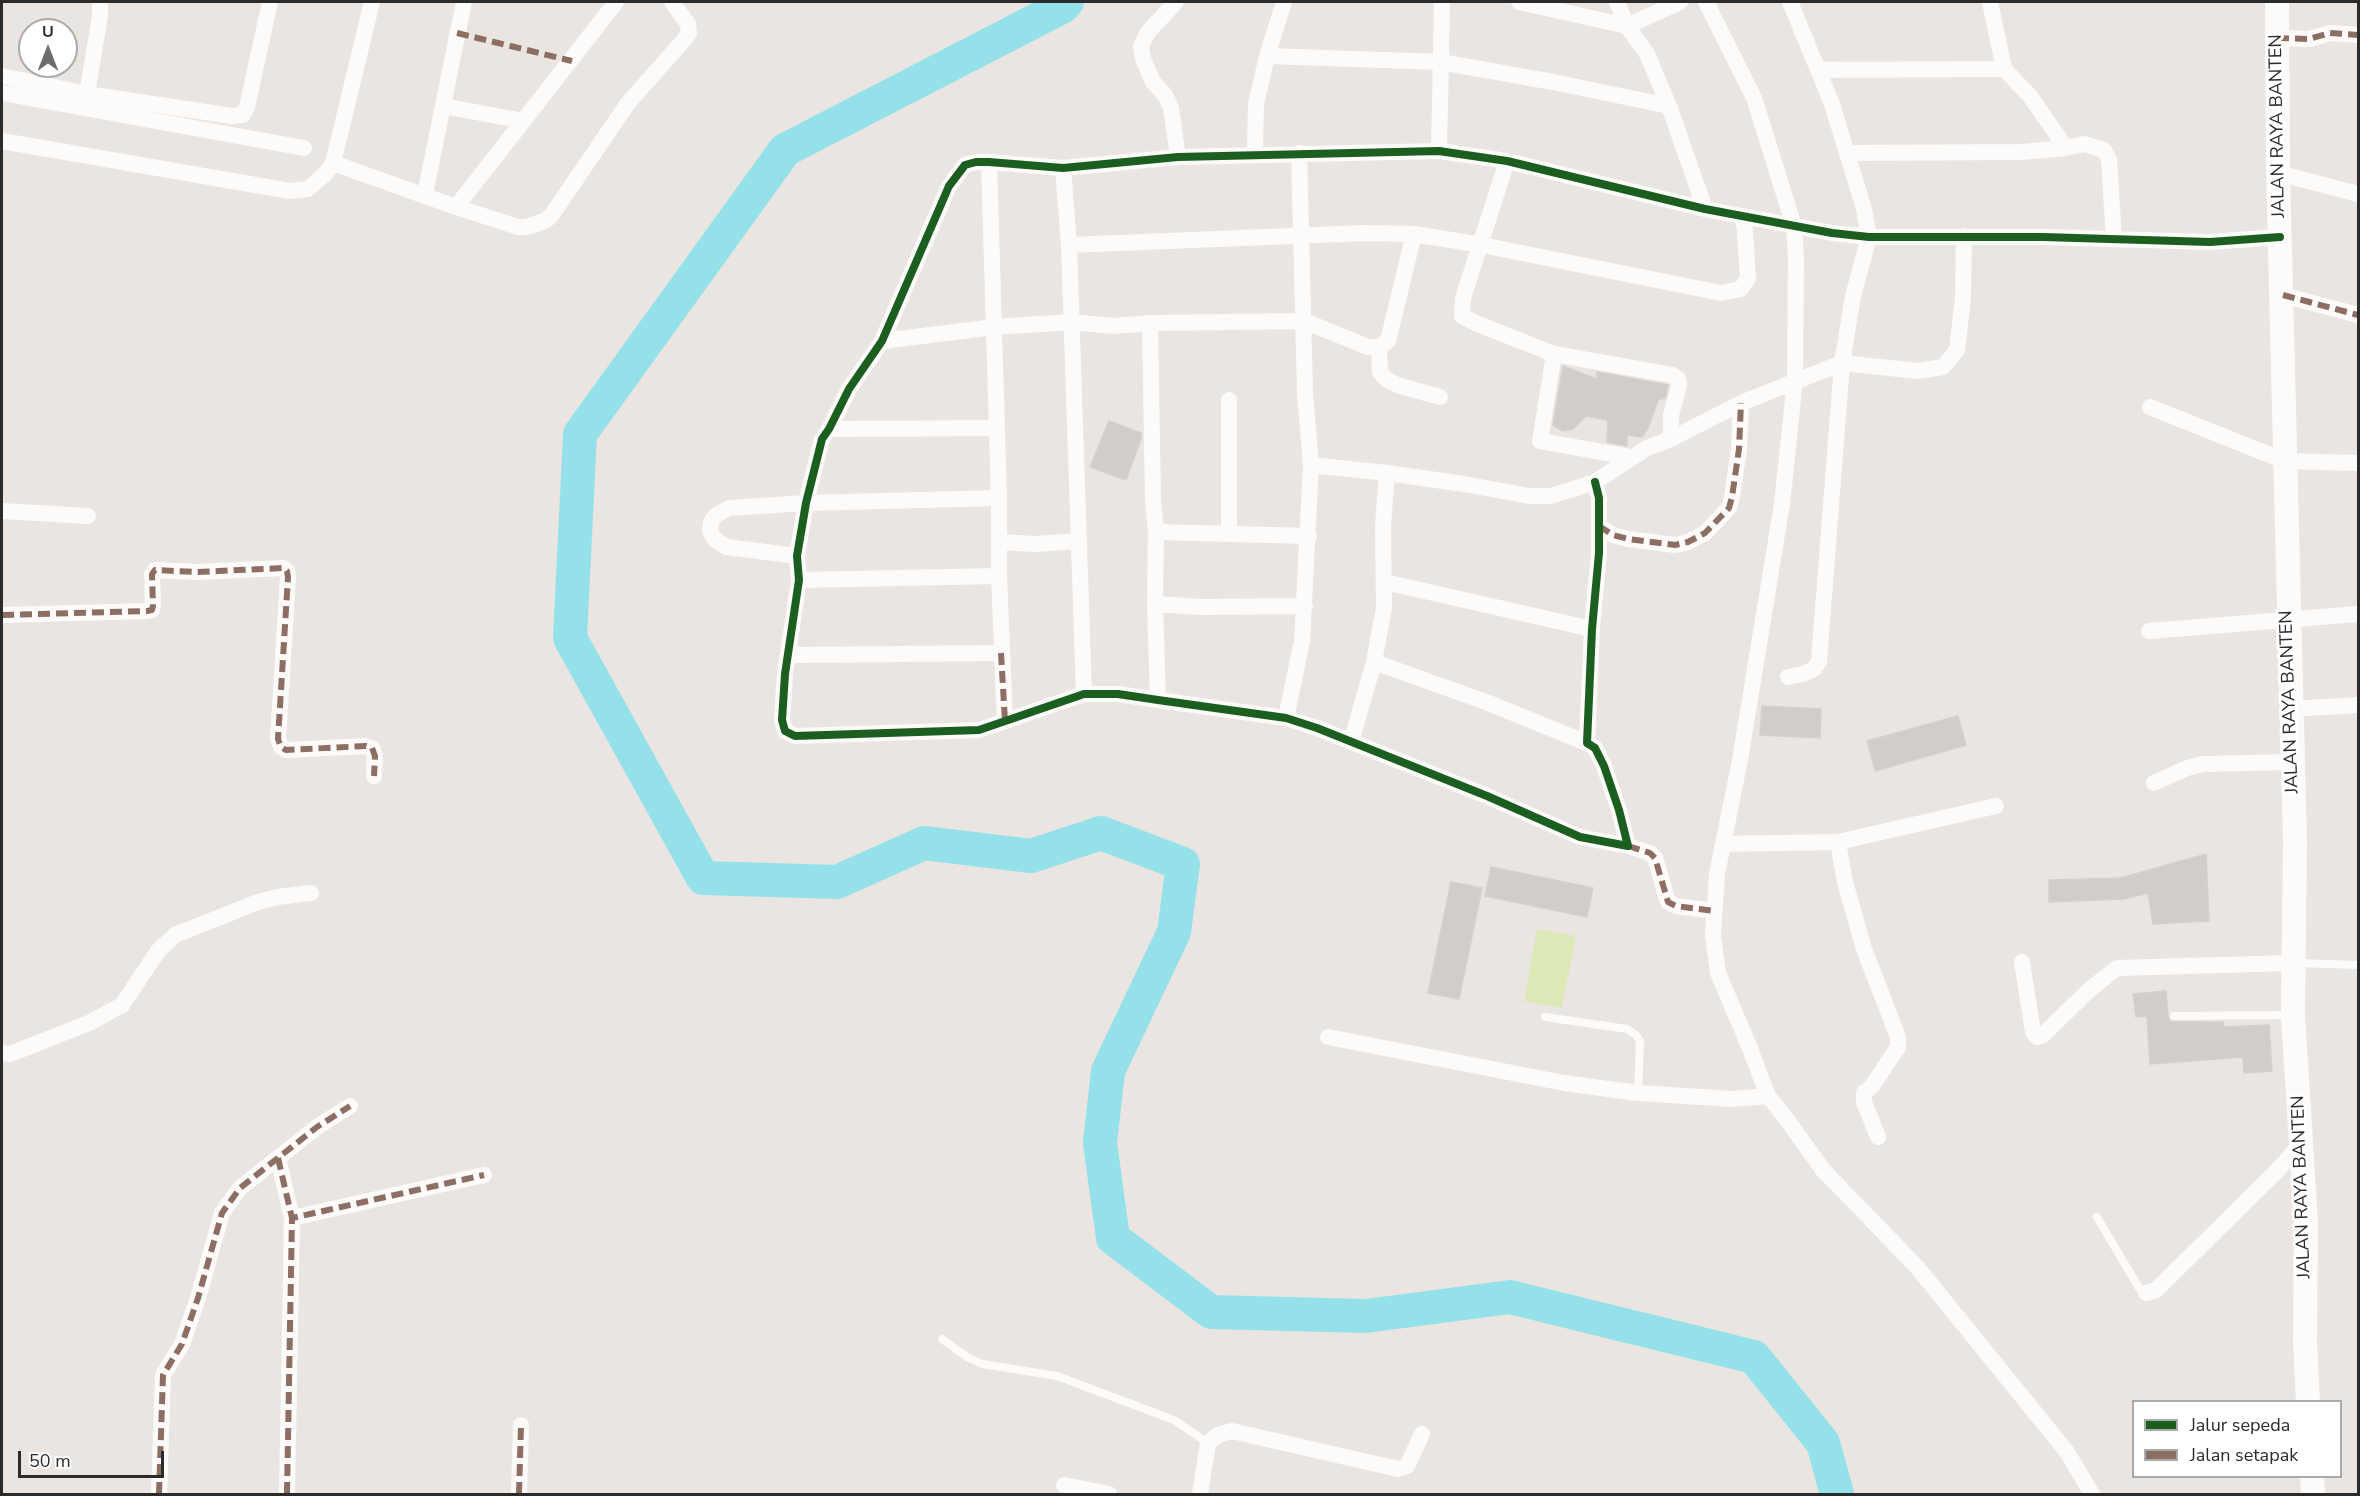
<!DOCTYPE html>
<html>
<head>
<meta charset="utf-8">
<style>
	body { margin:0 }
	#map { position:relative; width:2360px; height:1496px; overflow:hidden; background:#eae5e0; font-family:"Nunito Sans",sans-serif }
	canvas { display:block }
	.frame { position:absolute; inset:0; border:3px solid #2b2b2b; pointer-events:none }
	.legend { position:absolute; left:2132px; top:1400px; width:210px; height:78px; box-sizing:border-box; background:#fff; border:2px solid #aaa; margin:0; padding:8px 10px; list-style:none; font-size:18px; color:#2b2b2b }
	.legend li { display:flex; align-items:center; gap:12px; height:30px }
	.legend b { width:30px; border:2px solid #aaa }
	.north { position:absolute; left:18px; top:18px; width:60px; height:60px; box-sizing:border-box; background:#fff; border:2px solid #aaa; border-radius:50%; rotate:0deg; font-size:16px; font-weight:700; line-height:24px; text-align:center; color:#2b2b2b }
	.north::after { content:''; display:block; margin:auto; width:21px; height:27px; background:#6e6c6a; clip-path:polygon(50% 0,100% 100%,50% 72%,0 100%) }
	.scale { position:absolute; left:18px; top:1451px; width:146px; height:27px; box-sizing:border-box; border:3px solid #2b2b2b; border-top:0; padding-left:8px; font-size:18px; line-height:21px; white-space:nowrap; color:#2b2b2b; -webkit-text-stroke:4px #fff; paint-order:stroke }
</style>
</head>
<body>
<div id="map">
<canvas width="2360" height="1496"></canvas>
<div class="frame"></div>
<ul class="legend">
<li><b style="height:8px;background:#1b5e20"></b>Jalur sepeda</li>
<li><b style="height:8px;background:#8d6e63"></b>Jalan setapak</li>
</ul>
<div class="north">U</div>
<div class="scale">50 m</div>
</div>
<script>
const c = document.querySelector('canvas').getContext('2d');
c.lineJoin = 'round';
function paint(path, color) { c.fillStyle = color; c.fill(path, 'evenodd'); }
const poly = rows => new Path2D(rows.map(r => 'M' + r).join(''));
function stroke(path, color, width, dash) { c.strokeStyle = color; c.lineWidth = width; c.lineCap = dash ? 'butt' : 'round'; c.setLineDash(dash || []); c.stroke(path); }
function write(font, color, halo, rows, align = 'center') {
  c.font = font + ' "Nunito Sans",sans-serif'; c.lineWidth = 6; c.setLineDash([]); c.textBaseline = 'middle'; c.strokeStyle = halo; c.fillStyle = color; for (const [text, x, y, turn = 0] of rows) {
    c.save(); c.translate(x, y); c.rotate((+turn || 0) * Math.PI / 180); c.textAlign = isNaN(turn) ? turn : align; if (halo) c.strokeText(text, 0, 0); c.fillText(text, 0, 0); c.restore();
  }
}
const pitch = poly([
	[1537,929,1576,936,1562,1008,1524,1001]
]);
const river = poly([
	[1067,2,1062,7,785,150,580,434,570,638,703,878,837,882,924,843,1031,856,1101,833,1183,864,1174,932,1108,1071,1100,1143,1113,1238,1211,1312,1366,1316,1510,1297,1754,1357,1823,1443,1837,1494]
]);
const building = poly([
	[1563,366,1597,379,1597,372,1668,385,1665,398,1658,400,1648,428,1642,437,1627,435,1627,446,1611,443,1607,442,1608,420,1586,416,1573,429,1562,431,1553,425,1563,366],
	[1109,421,1141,433,1141,439,1126,480,1090,467,1109,421],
	[1762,706,1821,709,1820,738,1760,735,1762,706],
	[1958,716,1966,745,1875,771,1867,741,1958,716],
	[2206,854,2209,921,2153,924,2148,893,2123,899,2049,902,2049,880,2121,878,2206,854],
	[1491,867,1593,888,1587,917,1485,896,1491,867],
	[1451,882,1482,888,1459,999,1428,993,1451,882],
	[2166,991,2168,1017,2171,1022,2223,1022,2223,1027,2269,1025,2272,1071,2244,1073,2243,1057,2150,1064,2147,1016,2136,1017,2133,994,2166,991]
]);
const service = poly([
	[2296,963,2358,965],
	[2174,1016,2290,1015],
	[1545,1017,1627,1029,1636,1035,1640,1041,1638,1093],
	[2097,1217,2139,1288,2146,1293],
	[942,1339,967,1357,982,1364,1057,1376,1174,1420,1208,1443]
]);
const minor = poly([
	[372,2,333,163,456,207,518,227,526,227,545,221,551,216,628,103,684,40,689,33,688,24,672,2],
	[1176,2,1148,32,1141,46,1143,59,1153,82,1165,95,1171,108,1178,157],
	[1519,2,1627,26,1680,2],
	[1617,2,1627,26,1647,54,1669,106,1705,209],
	[1706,2,1754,98,1794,226,1796,259,1795,380,1788,447,1782,504,1740,760,1717,874,1713,936,1718,973,1749,1046,1768,1096,1785,1117,1823,1170,1917,1267,2067,1452,2092,1494],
	[2277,38,2309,39,2330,33,2358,35],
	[1267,56,1284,2],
	[1819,70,2004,69],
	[2,76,87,94,232,116,243,115,247,107,270,2],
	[2,93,304,148],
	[87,94,100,16,100,2],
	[443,106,524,121],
	[2,141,290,191,308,189,326,173,333,163],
	[2066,148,2084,144,2104,150,2109,160,2114,239],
	[1439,151,1442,2],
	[1255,153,1256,104,1267,56,1441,62,1553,82,1669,106],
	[1847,153,2022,152,2066,148,2030,96,2004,69,1990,2],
	[1507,161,1463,298,1462,316,1478,324,1554,354,1672,375,1678,379,1679,386,1671,415,1671,439],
	[989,162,999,498],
	[1063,168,1069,245,1084,694],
	[2278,173,2358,194],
	[425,194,464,2],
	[456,207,616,2],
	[1069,245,1365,233,1414,234,1482,245,1721,293,1741,289,1748,278,1745,231,1742,216],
	[2283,295,2358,315],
	[1150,323,1153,502,1156,532,1309,536],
	[882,341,995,327,1071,322,1113,326,1150,323,1304,321,1368,347,1379,347,1388,341,1414,234],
	[1379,347,1380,372,1386,379,1397,385,1440,397],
	[1554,354,1540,441,1630,457],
	[2150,407,2285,461,2358,463],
	[829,429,997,428],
	[1311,465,1387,473,1464,484,1529,496,1551,496,1595,482,1647,448,1671,439,1741,403,1842,363,1918,371,1943,367,1957,350,1963,298,1964,236],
	[1595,482,1599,498,1599,553,1592,629,1587,743,1595,748,1604,766,1619,810,1628,846,1580,837,1487,796,1317,728,1286,718,1158,700,1118,694,1084,694,979,730,795,736,785,731,782,720,785,674,799,580,797,556,806,503,822,439,829,429,849,389,882,341,949,186,965,165,976,162,989,162,1063,168,1178,157,1439,151,1507,161,1705,209,1832,233,1869,237,2043,237,2210,242,2280,237],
	[2,511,88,516],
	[1599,526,1613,535,1628,539,1675,545,1688,542,1705,533,1729,508,1732,497,1739,449,1741,403],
	[1156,532,1155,604,1158,700],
	[1229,534,1229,400],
	[999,542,1035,544,1079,541],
	[797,556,727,547,715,540,710,531,711,522,716,515,729,508,806,503,999,498,999,576,799,580],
	[999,576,1005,721],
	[1385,582,1592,629],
	[1155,604,1202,607,1305,606],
	[2,615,147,611,152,610,153,606,152,574,155,570,197,572,284,568,287,571,288,577,278,739,281,747,286,750,366,746,372,748,375,756,374,776],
	[2149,631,2358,614],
	[790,651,798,655,1001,653],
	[1374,662,1486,702,1587,743],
	[1788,677,1803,674,1814,669,1819,661,1842,363,1853,296,1869,237,1864,209,1832,104,1790,2],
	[2291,709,2358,705],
	[1286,718,1302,641,1311,465,1305,394,1299,153],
	[1351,742,1374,662,1384,608,1383,525,1387,473],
	[2154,783,2187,768,2203,764,2292,762],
	[1838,842,1845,882,1864,949,1898,1037,1898,1047,1872,1086,1864,1093,1864,1102,1878,1137],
	[1723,844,1838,842,1996,806],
	[1628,846,1650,853,1655,858,1668,902,1676,906,1715,911],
	[2022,962,2033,1032,2037,1037,2042,1036,2089,990,2117,968,2293,963],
	[1328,1037,1564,1083,1638,1093,1732,1099,1768,1096],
	[2,1053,10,1054,89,1023,122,1005,158,951,175,935,258,902,277,897,311,893],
	[278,1158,292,1218],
	[2146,1293,2156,1290,2277,1171,2303,1141],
	[1064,1485,1109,1494],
	[159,1494,163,1375,182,1344,198,1298,222,1213,240,1188,317,1127,350,1106],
	[287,1494,292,1218,484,1175],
	[519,1494,521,1425],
	[1200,1494,1208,1443,1218,1435,1232,1431,1398,1469,1407,1466,1422,1434]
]);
const secondary = poly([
	[2277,2,2278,173,2295,843,2293,1015,2306,1223,2305,1341,2308,1402],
	[2312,1476,2313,1494]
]);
const quiet = poly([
	[457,33,572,61],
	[2277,38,2309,39,2330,33,2358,35],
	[2283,295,2358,315],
	[1599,526,1613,535,1628,539,1675,545,1688,542,1705,533,1729,508,1732,497,1739,449,1741,403],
	[2,615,147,611,152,610,153,606,152,574,155,570,197,572,284,568,287,571,288,577,278,739,281,747,286,750,366,746,372,748,375,756,374,776],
	[1001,653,1005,721],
	[1628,846,1650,853,1655,858,1668,902,1676,906,1715,911],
	[278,1158,292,1218],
	[159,1494,163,1375,182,1344,198,1298,222,1213,240,1188,317,1127,350,1106],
	[287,1494,292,1218,484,1175],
	[519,1494,521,1425]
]);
const cycleway = poly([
	[1595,482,1599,498,1599,553,1592,629,1587,743,1595,748,1604,766,1619,810,1628,846,1580,837,1487,796,1317,728,1286,718,1158,700,1118,694,1084,694,979,730,795,736,785,731,782,720,785,674,799,580,797,556,806,503,822,439,829,429,849,389,882,341,949,186,965,165,976,162,989,162,1063,168,1178,157,1439,151,1507,161,1705,209,1832,233,1869,237,2043,237,2210,242,2280,237]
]);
const streetNames = [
	["JALAN RAYA BANTEN",2278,126,-91],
	["JALAN RAYA BANTEN",2290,702,-92],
	["JALAN RAYA BANTEN",2302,1187,-92]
];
paint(pitch, '#dde8b7');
stroke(river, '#95e1ea', 34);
paint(building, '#d0cdca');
stroke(building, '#d4d0cd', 1.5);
stroke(service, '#fcfbfa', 8);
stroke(minor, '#fcfbfa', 16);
stroke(secondary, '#fcfbfa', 24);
stroke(quiet, '#8d6e63', 6, [12, 6]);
stroke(cycleway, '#1b5e20', 8);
write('18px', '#2b2b2b', '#fff', streetNames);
</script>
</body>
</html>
